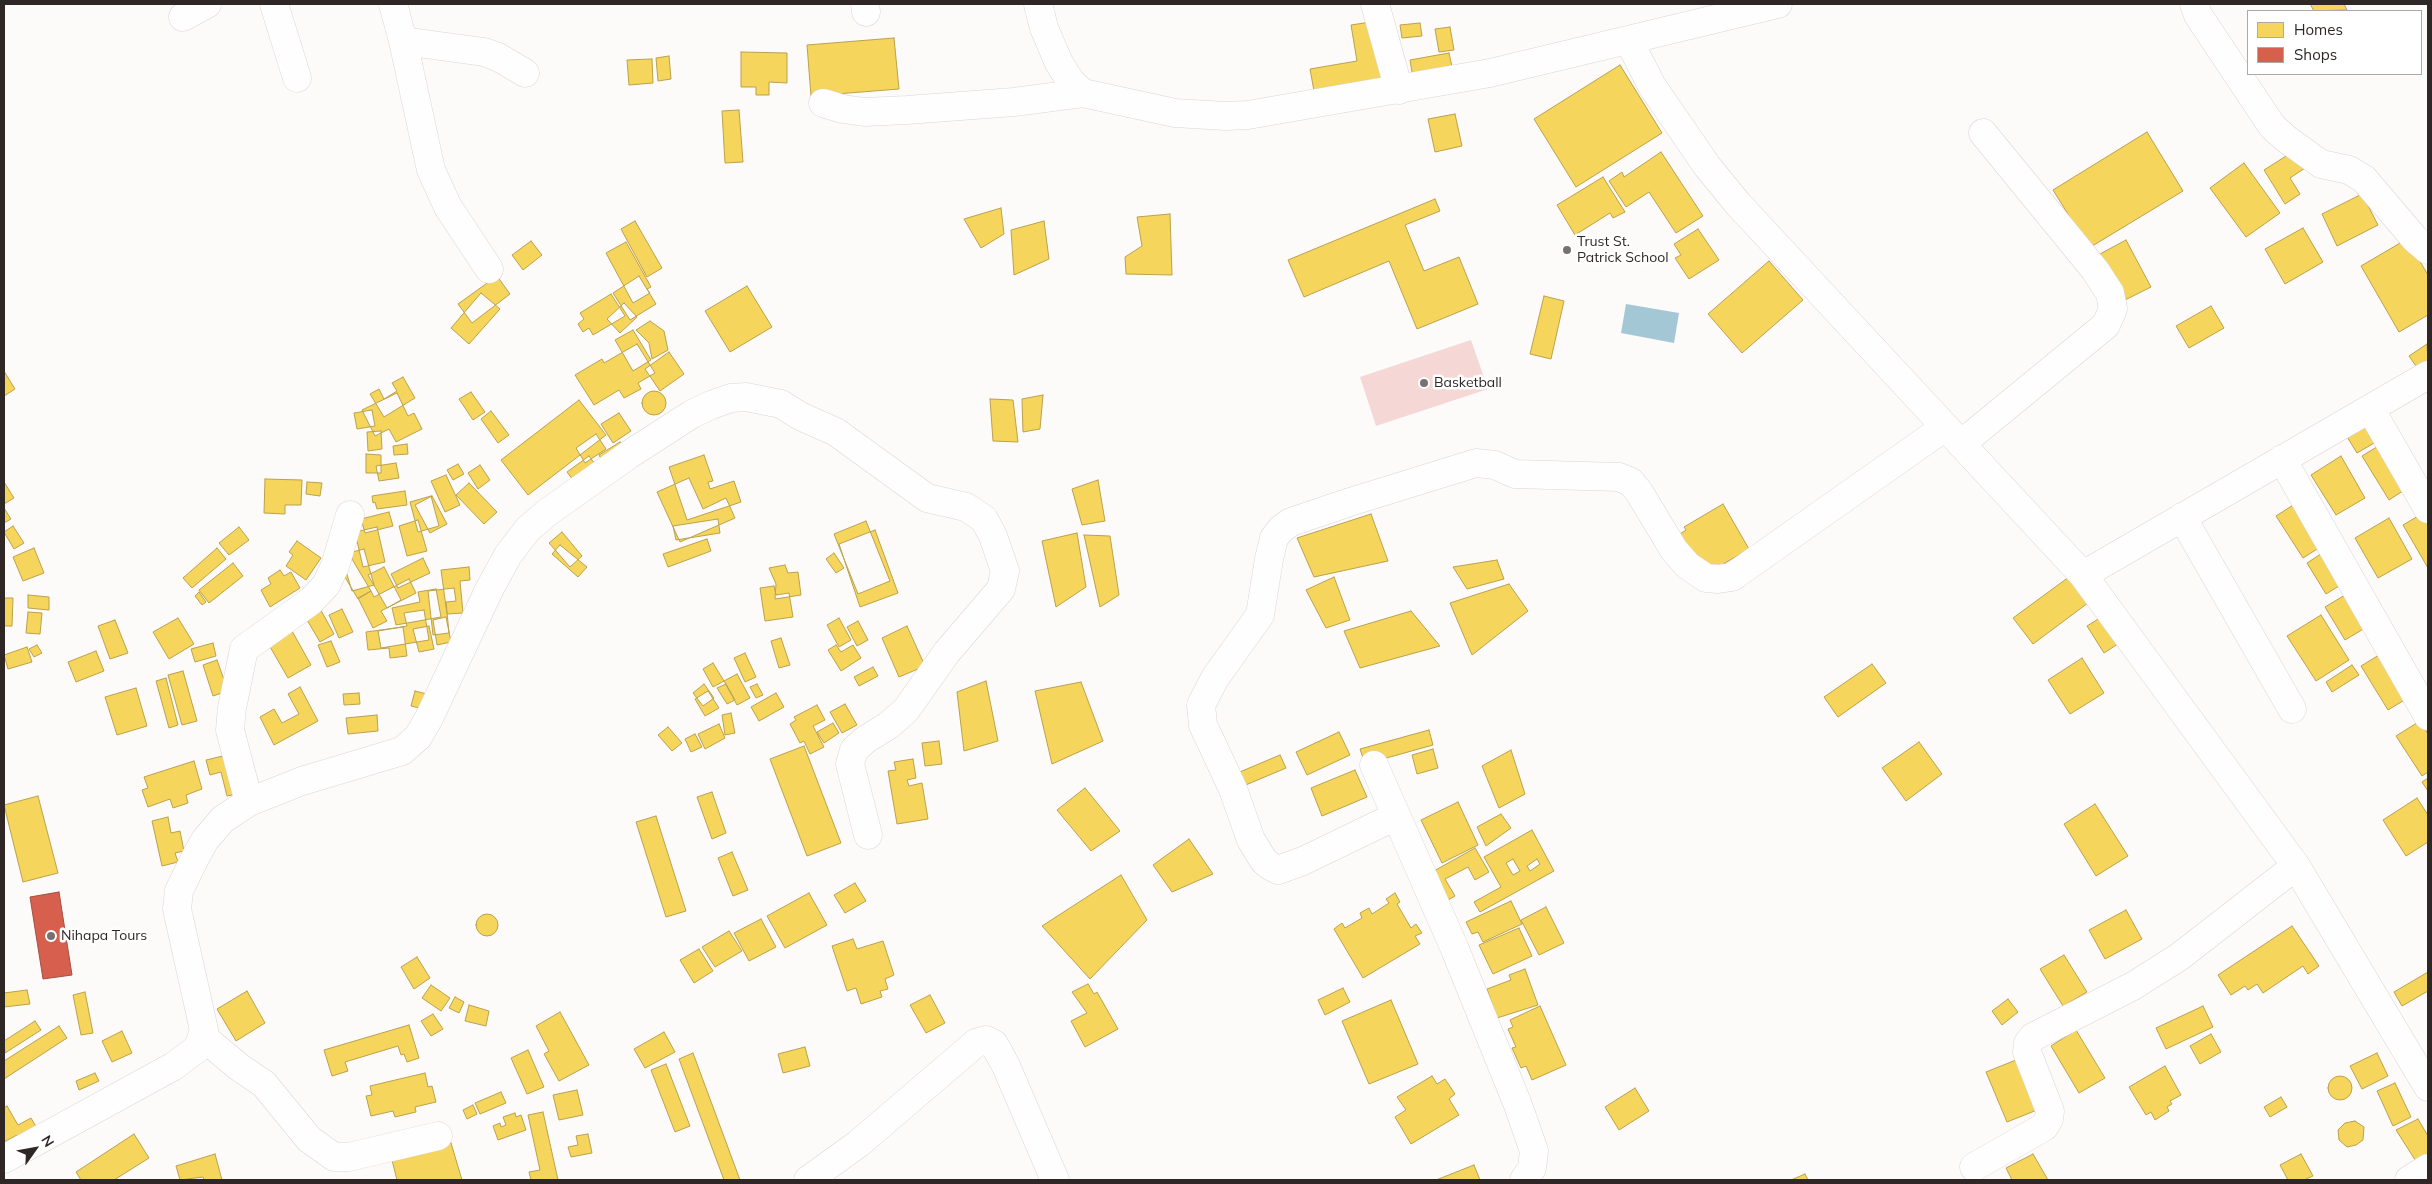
<!DOCTYPE html>
<html>
<head>
<meta charset="utf-8">
<style>
	body { margin:0 }
	#map { position:relative; width:2432px; height:1184px; overflow:hidden; background:#fdfafa; font-family:Mulish,sans-serif }
	canvas { display:block }
	.frame { position:absolute; inset:0; border:5px solid #2f2726; pointer-events:none }
	.legend { position:absolute; left:2247px; top:10px; width:175px; height:65px; box-sizing:border-box; background:#fff; border:1px solid #aca9a8; margin:0; padding:6px 9px; list-style:none; font-size:15px; color:#2f2726 }
	.legend li { display:flex; align-items:center; gap:10px; height:25px }
	.legend b { width:25px; border:1px solid #aca9a8 }
	.north { position:absolute; left:10px; top:1124px; width:50px; height:50px; -webkit-text-stroke:4px #fff; paint-order:stroke; rotate:58deg; font-size:14px; font-weight:700; line-height:20px; text-align:center; color:#2f2726 }
	.north::after { content:''; display:block; margin:auto; width:18px; height:22px; background:#2f2726; clip-path:polygon(50% 0,100% 100%,50% 72%,0 100%) }
</style>
</head>
<body>
<div id="map">
<canvas width="2432" height="1184"></canvas>
<div class="frame"></div>
<ul class="legend">
<li><b style="height:14px;background:#f6d55c"></b>Homes</li>
<li><b style="height:14px;background:#d6604d"></b>Shops</li>
</ul>
<div class="north">N</div>
</div>
<script>
const c = document.querySelector('canvas').getContext('2d');
c.lineJoin = 'round';
function paint(path, color) { c.fillStyle = color; c.fill(path, 'evenodd'); }
const poly = rows => new Path2D(rows.map(r => 'M' + r).join(''));
function stroke(path, color, width, dash) { c.strokeStyle = color; c.lineWidth = width; c.lineCap = dash ? 'butt' : 'round'; c.setLineDash(dash || []); c.stroke(path); }
function write(font, color, halo, rows, align = 'center') {
  c.font = font + ' Mulish,sans-serif'; c.lineWidth = 5; c.setLineDash([]); c.textBaseline = 'middle'; c.strokeStyle = halo; c.fillStyle = color; for (const [text, x, y, turn = 0] of rows) {
    c.save(); c.translate(x, y); c.rotate((+turn || 0) * Math.PI / 180); c.textAlign = isNaN(turn) ? turn : align; if (halo) c.strokeText(text, 0, 0); c.fillText(text, 0, 0); c.restore();
  }
}
const green = poly([
	[1471,340,1488,389,1376,426,1360,377]
]);
const water = poly([
	[1626,304,1679,313,1674,343,1621,333]
]);
const homes = poly([
	[2310,4,2344,4,2347,10,2314,11,2310,4],
	[1377,21,1386,79,1314,91,1310,69,1357,61,1351,25,1377,21],
	[1420,23,1422,36,1402,38,1400,25,1420,23],
	[1450,27,1454,50,1439,52,1435,29,1450,27],
	[894,38,899,89,811,96,807,45,894,38],
	[741,52,787,53,787,83,769,82,769,95,756,95,756,87,741,87,741,52],
	[1449,53,1453,71,1413,78,1410,60,1449,53],
	[669,56,671,79,658,81,656,58,669,56],
	[652,59,653,83,629,85,627,60,652,59],
	[1620,65,1662,133,1576,187,1534,119,1620,65],
	[739,110,743,162,725,163,722,111,739,110],
	[1455,114,1462,146,1435,152,1428,119,1455,114],
	[2147,132,2183,191,2089,248,2053,190,2147,132],
	[2294,151,2305,168,2290,178,2300,194,2285,204,2264,170,2294,151],
	[1661,152,1703,216,1676,233,1649,192,1626,207,1609,181,1622,172,1624,177,1661,152],
	[2244,163,2280,213,2246,237,2210,188,2244,163],
	[1603,177,1625,212,1613,218,1610,213,1575,235,1557,205,1603,177],
	[2362,194,2378,225,2337,246,2322,214,2362,194],
	[1435,199,1440,211,1405,225,1424,271,1459,257,1478,304,1417,329,1389,261,1304,297,1288,260,1435,199],
	[1001,208,1004,234,981,248,964,219,1001,208],
	[1170,214,1172,275,1126,274,1125,257,1142,246,1137,217,1170,214],
	[635,221,662,268,647,277,621,229,635,221],
	[1044,221,1049,259,1014,275,1011,230,1044,221],
	[2303,228,2323,262,2285,284,2265,249,2303,228],
	[1698,229,1719,260,1689,279,1675,258,1681,255,1674,244,1698,229],
	[2407,239,2428,275,2428,315,2399,332,2361,266,2407,239],
	[2126,240,2151,287,2125,300,2100,254,2126,240],
	[531,241,542,255,523,270,512,255,531,241],
	[626,242,651,287,647,289,650,293,633,303,606,253,626,242],
	[1769,261,1803,300,1742,353,1708,314,1769,261],
	[497,276,510,294,472,323,458,304,497,276],
	[639,276,656,304,630,320,613,293,639,276],
	[747,286,772,327,730,352,705,311,747,286],
	[481,293,500,309,469,344,451,328,481,293],
	[611,294,625,316,593,335,589,328,583,332,578,324,584,319,580,313,611,294],
	[1544,296,1564,301,1551,359,1530,354,1544,296],
	[624,303,637,317,620,333,607,319,624,303],
	[2211,306,2224,328,2189,348,2176,326,2211,306],
	[650,321,664,331,668,350,652,359,649,343,636,330,650,321],
	[633,330,651,360,633,371,615,340,633,330],
	[637,344,655,373,638,383,641,389,624,398,619,390,594,405,575,375,602,359,604,363,637,344],
	[2427,344,2428,362,2418,369,2409,356,2427,344],
	[669,352,684,374,660,391,645,369,669,352],
	[4,371,15,389,4,396,4,371],
	[403,377,415,398,384,417,370,394,379,389,384,399,397,391,392,383,403,377],
	'642 403a12 12 0 1 1 24 0a12 12 0 1 1-24 0Z',
	[471,392,485,412,473,420,459,399,471,392],
	[397,393,408,416,414,413,422,429,396,442,389,429,375,436,362,410,397,393],
	[1043,395,1040,429,1023,432,1022,399,1043,395],
	[990,399,1013,400,1018,442,993,441,990,399],
	[579,400,606,435,528,495,501,460,579,400],
	[372,410,375,426,357,429,354,413,372,410],
	[491,411,509,435,498,443,481,419,491,411],
	[619,413,631,431,613,443,601,424,619,413],
	[2369,418,2381,439,2357,453,2344,432,2369,418],
	[381,431,382,449,368,451,367,432,381,431],
	[596,434,606,449,585,463,576,448,596,434],
	[620,442,626,450,604,464,599,455,620,442],
	[2385,442,2412,485,2389,500,2362,456,2385,442],
	[407,444,408,454,394,455,393,446,407,444],
	[366,454,381,455,381,473,366,473,366,454],
	[704,455,713,481,708,482,710,489,734,481,741,502,687,520,669,467,704,455],
	[589,456,598,468,576,484,567,472,589,456],
	[2341,456,2365,498,2336,515,2311,475,2341,456],
	[396,463,399,478,379,481,376,466,396,463],
	[458,464,464,474,453,480,447,470,458,464],
	[480,465,490,480,478,489,468,473,480,465],
	[446,475,460,505,445,512,431,481,446,475],
	[689,478,703,509,726,498,735,518,680,542,657,492,689,478],
	[265,479,302,480,301,505,285,505,285,514,264,513,265,479],
	[1098,480,1105,521,1082,525,1072,489,1098,480],
	[4,482,14,498,4,504,4,482],
	[307,482,322,483,320,496,306,494,307,482],
	[469,483,497,512,484,524,456,495,469,483],
	[405,491,407,505,377,509,375,502,373,503,372,496,405,491],
	[431,496,439,526,418,532,410,502,431,496],
	[432,496,447,524,430,533,415,505,432,496],
	[2298,502,2325,544,2303,558,2276,516,2298,502],
	[1723,504,1749,549,1713,570,1701,570,1680,534,1686,530,1684,527,1723,504],
	[4,508,11,519,4,523,4,508],
	[389,512,393,526,365,533,361,519,389,512],
	[2425,512,2428,517,2428,568,2403,525,2425,512],
	[1371,514,1388,561,1314,577,1297,538,1371,514],
	[2389,518,2412,559,2378,578,2355,538,2389,518],
	[718,519,720,533,676,540,673,526,718,519],
	[418,520,427,551,407,556,399,526,418,520],
	[866,521,890,581,858,594,834,534,866,521],
	[13,526,24,543,14,549,4,532,13,526],
	[239,527,249,540,229,555,219,543,239,527],
	[377,527,385,562,363,567,355,532,377,527],
	[875,530,898,593,860,607,839,544,875,530],
	[562,532,582,556,570,567,549,543,562,532],
	[1077,533,1086,587,1056,607,1042,541,1077,533],
	[1084,535,1110,536,1119,595,1100,607,1084,535],
	[707,539,711,551,668,567,663,554,707,539],
	[297,541,321,558,306,580,286,566,293,555,289,552,297,541],
	[560,545,587,567,578,577,552,554,560,545],
	[34,548,44,573,23,581,13,557,34,548],
	[217,548,226,559,192,588,183,578,217,548],
	[364,549,374,585,352,591,341,555,364,549],
	[2327,550,2347,581,2326,594,2307,563,2327,550],
	[834,553,844,568,836,573,826,559,834,553],
	[423,558,430,573,398,588,391,574,423,558],
	[352,559,371,591,358,599,339,567,352,559],
	[1497,560,1504,579,1467,589,1453,567,1497,560],
	[233,563,243,576,209,603,199,590,233,563],
	[785,565,788,573,798,572,801,595,775,599,776,584,769,568,785,565],
	[384,567,401,600,387,608,368,575,384,567],
	[469,567,470,580,460,581,463,613,447,614,441,570,469,567],
	[280,570,284,576,291,572,300,588,270,607,261,590,271,584,268,578,280,570],
	[2073,574,2092,600,2033,644,2013,618,2073,574],
	[1334,577,1350,620,1326,628,1306,590,1334,577],
	[409,579,416,593,381,611,387,621,373,628,358,598,371,591,374,597,409,579],
	[1509,584,1528,611,1472,655,1450,603,1509,584],
	[774,586,776,595,789,593,793,617,765,621,760,588,774,586],
	[454,588,456,601,446,602,449,633,433,635,428,591,454,588],
	[436,589,441,617,396,625,392,608,420,602,418,592,436,589],
	[199,592,206,602,202,605,195,596,199,592],
	[28,595,49,597,49,610,28,608,28,595],
	[2345,595,2365,628,2345,640,2325,607,2345,595],
	[4,598,13,598,12,626,4,626,4,598],
	[318,605,334,634,320,642,303,613,318,605],
	[342,609,353,632,339,638,329,615,342,609],
	[424,610,429,640,381,648,378,631,407,626,404,613,424,610],
	[1411,611,1440,646,1360,668,1344,631,1411,611],
	[28,612,42,613,40,634,26,633,28,612],
	[2108,613,2124,640,2104,653,2087,626,2108,613],
	[2321,615,2349,660,2316,681,2287,636,2321,615],
	[446,617,451,642,437,645,433,620,446,617],
	[178,618,194,644,169,659,153,632,178,618],
	[839,618,851,640,839,647,827,625,839,618],
	[115,620,128,653,110,659,98,626,115,620],
	[858,621,868,640,857,646,847,627,858,621],
	[429,626,434,649,419,652,413,629,429,626],
	[907,626,925,666,899,677,882,638,907,626],
	[403,627,407,656,390,658,389,648,368,650,366,632,403,627],
	[292,631,311,665,288,678,269,645,292,631],
	[781,638,790,665,779,668,771,641,781,638],
	[331,641,340,662,327,667,318,645,331,641],
	[213,643,216,656,195,662,191,649,213,643],
	[37,645,42,653,34,657,29,649,37,645],
	[836,645,841,652,853,645,861,658,841,671,828,650,836,645],
	[27,647,32,662,8,669,4,655,27,647],
	[96,651,104,671,76,682,68,662,96,651],
	[2384,652,2411,696,2388,710,2361,666,2384,652],
	[745,653,756,677,745,682,734,658,745,653],
	[2082,658,2104,693,2070,714,2048,680,2082,658],
	[217,660,228,691,213,696,203,665,217,660],
	[713,663,724,681,713,687,703,669,713,663],
	[1872,664,1886,683,1838,717,1824,697,1872,664],
	[2352,665,2359,675,2332,692,2326,682,2352,665],
	[873,667,878,676,859,686,854,677,873,667],
	[183,671,197,721,182,725,168,675,183,671],
	[737,674,750,698,737,705,724,681,737,674],
	[166,678,178,725,169,728,156,681,166,678],
	[986,681,998,741,964,751,957,692,986,681],
	[1081,682,1103,741,1052,764,1035,691,1081,682],
	[704,684,714,698,703,706,693,693,704,684],
	[726,684,735,700,727,704,717,688,726,684],
	[757,684,763,695,756,698,750,687,757,684],
	[300,687,318,721,274,745,260,717,274,709,282,723,299,714,288,694,300,687],
	[136,688,147,726,117,735,105,697,136,688],
	[415,691,427,694,423,709,411,706,415,691],
	[708,691,719,708,705,716,695,699,708,691],
	[359,693,360,704,344,705,343,694,359,693],
	[776,693,784,707,759,721,751,707,776,693],
	[845,704,857,725,842,733,830,712,845,704],
	[817,705,825,720,813,726,824,747,810,754,804,741,800,743,790,724,796,720,794,717,817,705],
	[731,713,735,733,725,735,722,715,731,713],
	[377,715,378,731,348,734,346,718,377,715],
	[2420,721,2428,734,2428,772,2422,776,2396,736,2420,721],
	[833,723,839,733,824,743,817,732,833,723],
	[719,724,725,738,705,749,698,734,719,724],
	[668,727,682,743,672,751,658,735,668,727],
	[1429,730,1433,745,1365,764,1360,749,1429,730],
	[1339,732,1350,755,1307,775,1296,752,1339,732],
	[695,734,702,747,691,752,685,739,695,734],
	[939,741,942,764,925,766,922,743,939,741],
	[1919,742,1942,774,1906,801,1882,768,1919,742],
	[804,746,841,843,807,856,770,759,804,746],
	[1433,749,1438,768,1417,774,1412,755,1433,749],
	[1511,750,1525,794,1499,808,1482,766,1511,750],
	[227,755,237,794,227,796,221,772,210,775,206,760,227,755],
	[1280,755,1286,768,1241,787,1235,774,1280,755],
	[913,759,916,778,907,780,909,786,922,783,928,819,897,824,888,771,896,770,894,762,913,759],
	[194,761,202,789,186,795,188,803,173,808,170,799,148,807,142,790,148,788,144,777,194,761],
	[1355,770,1367,797,1322,816,1311,788,1355,770],
	[2428,778,2428,791,2422,782,2428,778],
	[1085,788,1120,831,1091,851,1057,810,1085,788],
	[712,792,726,833,712,839,697,797,712,792],
	[38,796,58,873,23,882,4,805,38,796],
	[2417,798,2428,815,2428,842,2406,856,2383,820,2417,798],
	[1458,802,1478,845,1442,863,1421,820,1458,802],
	[2095,804,2128,856,2096,876,2064,824,2095,804],
	[1501,814,1511,828,1486,846,1477,827,1501,814],
	[656,816,686,911,666,917,636,822,656,816],
	[168,817,171,833,180,831,184,851,175,853,178,862,162,866,152,821,168,817],
	[1532,830,1554,871,1480,912,1474,902,1501,887,1484,857,1532,830],
	[1513,859,1520,871,1513,875,1506,863,1513,859],
	[1537,859,1540,864,1530,871,1527,866,1537,859],
	[1189,839,1213,874,1172,892,1153,865,1189,839],
	[1475,848,1489,872,1475,880,1468,867,1445,879,1455,896,1441,904,1425,876,1475,848],
	[732,852,748,890,733,896,718,858,732,852],
	[1121,875,1147,920,1090,979,1042,926,1121,875],
	[855,883,866,901,845,913,834,895,855,883],
	[809,893,827,925,785,948,767,916,809,893],
	[1395,893,1400,902,1397,904,1411,928,1416,924,1422,933,1415,936,1420,944,1363,978,1334,929,1342,923,1345,928,1362,918,1360,913,1369,908,1372,914,1389,903,1386,899,1395,893],
	[1511,901,1522,924,1483,942,1478,932,1472,934,1466,922,1511,901],
	[1546,907,1564,943,1539,955,1521,920,1546,907],
	[2126,910,2142,939,2105,959,2089,930,2126,910],
	'476 925a11 11 0 1 1 22 0a11 11 0 1 1-22 0Z',
	[761,919,776,947,749,961,734,933,761,919],
	[2292,926,2319,966,2308,974,2303,966,2263,993,2257,984,2248,990,2245,986,2231,995,2218,975,2292,926],
	[1519,928,1532,956,1493,974,1479,945,1519,928],
	[729,931,742,951,715,967,702,947,729,931],
	[853,939,857,949,883,941,894,975,885,979,888,989,880,991,882,997,861,1004,856,988,847,991,832,946,853,939],
	[699,949,713,971,694,983,680,960,699,949],
	[2064,955,2087,992,2063,1006,2040,969,2064,955],
	[417,957,430,978,414,989,401,967,417,957],
	[1525,969,1538,1005,1497,1018,1487,989,1511,980,1509,975,1525,969],
	[2428,972,2428,991,2402,1006,2394,992,2428,972],
	[1088,984,1094,994,1097,992,1118,1029,1085,1047,1071,1021,1087,1013,1072,992,1088,984],
	[431,985,450,998,441,1011,422,998,431,985],
	[1343,988,1350,1002,1325,1015,1318,1000,1343,988],
	[27,990,30,1004,4,1007,4,993,27,990],
	[247,991,265,1023,236,1041,217,1009,247,991],
	[85,992,93,1033,81,1035,73,995,85,992],
	[930,995,945,1023,926,1033,910,1005,930,995],
	[455,997,464,1002,459,1013,449,1008,455,997],
	[2008,999,2018,1012,2002,1025,1992,1011,2008,999],
	[1391,1000,1418,1064,1369,1084,1342,1021,1391,1000],
	[469,1005,489,1011,486,1026,465,1021,469,1005],
	[1540,1006,1566,1065,1532,1080,1526,1066,1521,1068,1512,1048,1516,1047,1508,1029,1513,1027,1510,1020,1540,1006],
	[2203,1006,2213,1027,2166,1049,2156,1028,2203,1006],
	[560,1012,589,1065,559,1081,544,1054,549,1051,536,1026,560,1012],
	[433,1014,443,1029,431,1036,421,1021,433,1014],
	[35,1021,41,1030,5,1053,4,1041,35,1021],
	[409,1025,419,1058,407,1062,404,1054,401,1055,398,1046,345,1062,348,1071,332,1076,324,1050,409,1025],
	[59,1026,67,1038,4,1079,4,1061,59,1026],
	[2076,1030,2105,1078,2079,1093,2051,1046,2076,1030],
	[122,1031,132,1053,112,1062,102,1041,122,1031],
	[664,1032,675,1052,645,1068,634,1049,664,1032],
	[2211,1034,2221,1052,2200,1064,2190,1046,2211,1034],
	[805,1047,810,1066,783,1073,778,1054,805,1047],
	[528,1050,544,1087,527,1094,511,1058,528,1050],
	[693,1053,740,1180,724,1180,679,1059,693,1053],
	[2377,1053,2388,1076,2362,1089,2350,1066,2377,1053],
	[2016,1060,2037,1110,2007,1122,1986,1072,2016,1060],
	[666,1064,690,1126,675,1132,651,1070,666,1064],
	[2165,1066,2181,1095,2170,1101,2172,1104,2167,1107,2169,1111,2155,1120,2151,1112,2146,1115,2129,1087,2165,1066],
	[95,1073,99,1081,79,1090,76,1081,95,1073],
	[425,1073,428,1087,432,1086,436,1102,415,1107,416,1112,395,1117,393,1111,371,1116,366,1096,372,1095,370,1086,425,1073],
	[1432,1076,1437,1084,1445,1079,1455,1094,1449,1099,1459,1115,1411,1144,1395,1117,1406,1110,1397,1097,1432,1076],
	'2328 1088a12 12 0 1 1 24 0a12 12 0 1 1-24 0Z',
	[2395,1083,2411,1117,2393,1126,2377,1091,2395,1083],
	[1635,1088,1649,1111,1619,1130,1605,1107,1635,1088],
	[577,1090,583,1115,559,1120,553,1095,577,1090],
	[501,1092,506,1103,480,1114,475,1103,501,1092],
	[2281,1097,2287,1107,2270,1117,2264,1107,2281,1097],
	[473,1105,477,1114,467,1119,463,1110,473,1105],
	[7,1106,18,1125,31,1118,38,1130,20,1140,17,1135,4,1142,4,1108,7,1106],
	[543,1112,558,1180,531,1180,529,1172,540,1170,528,1115,543,1112],
	[515,1113,516,1117,521,1115,526,1130,498,1140,493,1126,500,1123,501,1127,506,1125,503,1117,515,1113],
	[2418,1119,2428,1136,2428,1161,2419,1166,2396,1130,2418,1119],
	[2355,1121,2364,1127,2363,1140,2356,1145,2347,1147,2339,1140,2338,1130,2345,1123,2355,1121],
	[134,1134,149,1158,114,1180,81,1180,76,1172,134,1134],
	[588,1134,592,1153,571,1157,568,1147,578,1145,576,1136,588,1134],
	[451,1143,462,1180,397,1180,392,1160,451,1143],
	[215,1154,222,1180,204,1180,203,1177,180,1180,176,1166,215,1154],
	[2033,1154,2048,1180,2012,1180,2006,1168,2033,1154],
	[2301,1154,2313,1176,2304,1180,2288,1180,2280,1165,2301,1154],
	[1474,1165,1480,1180,1436,1180,1474,1165],
	[1805,1174,1808,1180,1791,1180,1805,1174]
]);
const shops = poly([
	[59,892,72,975,43,979,30,897,59,892]
]);
const minor = poly([
	[274,4,297,78],
	[393,4,403,41,431,170,448,207,489,269],
	[865,4,866,12],
	[1038,4,1044,28,1059,63,1071,82,1083,93,1175,113,1226,116,1248,115,1490,73,1778,4],
	[1375,4,1399,90],
	[2194,4,2198,15,2272,126,2285,138,2321,164,2349,170,2364,179,2415,239,2428,250],
	[183,17,207,4],
	[403,41,484,52,498,57,525,73],
	[1629,41,1652,86,1707,166,1738,204,2083,575,2296,866,2428,1087],
	[823,103,843,109,864,112,907,110,1014,102,1083,93],
	[2371,410,2428,509],
	[1961,444,2106,325,2113,309,2110,293,2095,270,1983,133],
	[2282,459,2428,716],
	[2182,517,2292,709],
	[2083,575,2428,375],
	[1374,765,1454,947,1518,1105,1534,1151,1532,1168,1524,1180],
	[249,802,230,730,232,708,244,649,311,601,326,585,335,566,350,515],
	[1396,816,1303,861,1278,870,1270,866,1264,861,1251,840,1233,789,1203,725,1201,705,1215,678,1260,615,1269,559,1274,538,1281,529,1291,522,1350,502,1476,463,1495,465,1515,474,1619,477,1631,482,1639,492,1674,550,1688,566,1706,578,1718,579,1732,577,1945,427],
	[203,1037,239,1067,264,1084,309,1139,334,1157,349,1157,438,1136],
	[4,1159,174,1066,198,1048,204,1030,177,909,179,891,195,858,205,840,223,819,249,802,302,781,402,751,418,737,429,718,489,590,508,555,528,529,548,512,630,454,692,414,711,405,731,398,746,397,781,404,800,416,836,432,927,498,966,507,984,519,993,536,1005,571,1001,589,947,652,906,710,889,725,865,740,854,750,850,764,868,835],
	[1974,1167,2044,1127,2049,1119,2050,1111,2027,1052,2028,1043,2033,1037,2133,986,2179,957,2296,866],
	[808,1180,858,1144,976,1043,986,1040,994,1044,1006,1066,1055,1180],
	[2409,1180,2428,1168]
]);
const markers = [
	[1567,250,5,"#777170"],
	[1424,383,5,"#777170"],
	[51,936,5,"#777170"]
];
const poiNames = [
	["Trust St.",1577,242],
	["Patrick School",1577,258],
	["Basketball",1434,383],
	["Nihapa Tours",61,936]
];
paint(green, '#f5d8d5');
paint(water, '#a4c7d6');
paint(homes, '#f6d55c');
stroke(homes, '#baa14c', 1);
paint(shops, '#d6604d');
stroke(shops, '#a44f41', 1);
stroke(minor, '#dbd5d4', 29);
stroke(minor, '#fffefe', 28);
for (const [x, y, r, color] of markers) { const dot = new Path2D(); dot.arc(x, y, r, 0, 2 * Math.PI); c.fillStyle = color; c.fill(dot); stroke(dot, '#fff', 2); }
write('14px', '#2f2726', '#fff', poiNames, 'left');
</script>
</body>
</html>
